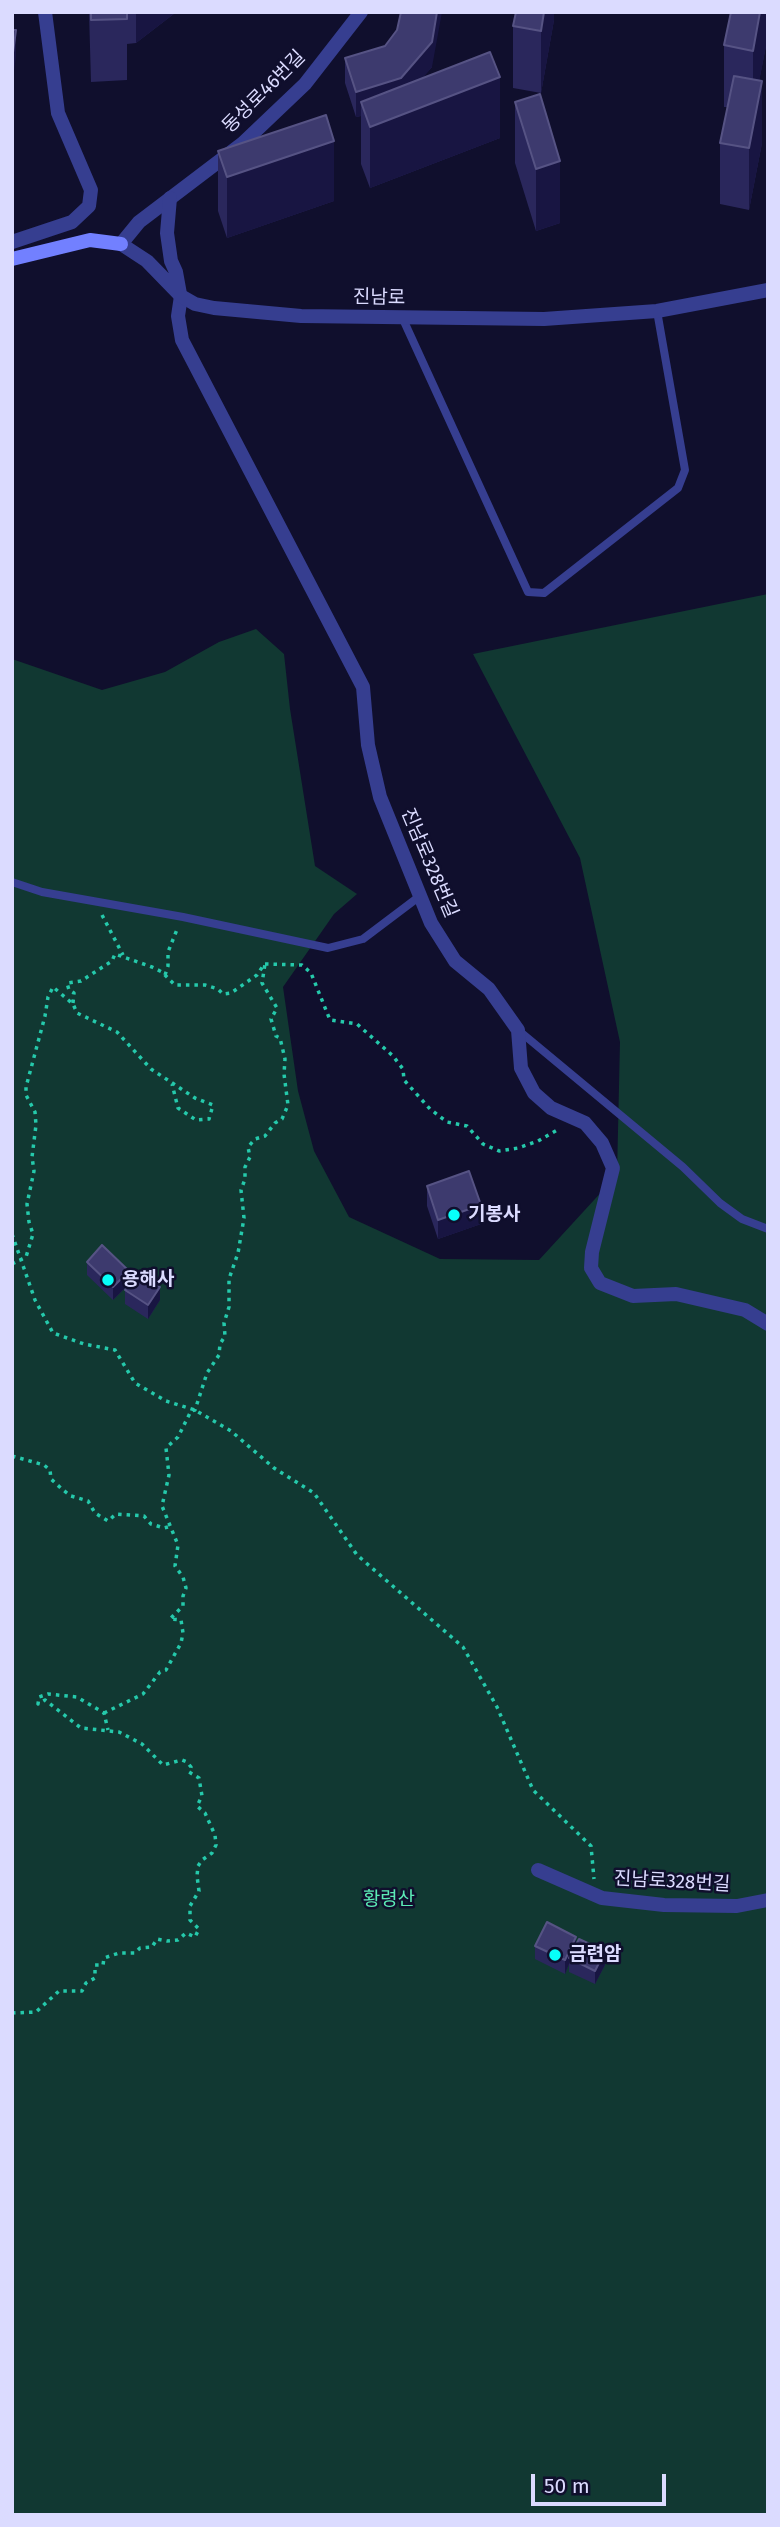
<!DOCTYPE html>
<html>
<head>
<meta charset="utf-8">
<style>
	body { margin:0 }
	#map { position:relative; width:780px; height:2527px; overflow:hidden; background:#100f2d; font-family:"Fira Sans",sans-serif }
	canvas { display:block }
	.frame { position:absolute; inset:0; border:14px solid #dbdbff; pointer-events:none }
	.scale { position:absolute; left:531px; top:2474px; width:135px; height:32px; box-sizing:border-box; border:4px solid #dbdbff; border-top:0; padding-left:9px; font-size:21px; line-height:24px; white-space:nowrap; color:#dbdbff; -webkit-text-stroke:5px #100f2d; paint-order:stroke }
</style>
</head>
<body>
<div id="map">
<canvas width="780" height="2527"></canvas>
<div class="frame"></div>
<div class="scale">50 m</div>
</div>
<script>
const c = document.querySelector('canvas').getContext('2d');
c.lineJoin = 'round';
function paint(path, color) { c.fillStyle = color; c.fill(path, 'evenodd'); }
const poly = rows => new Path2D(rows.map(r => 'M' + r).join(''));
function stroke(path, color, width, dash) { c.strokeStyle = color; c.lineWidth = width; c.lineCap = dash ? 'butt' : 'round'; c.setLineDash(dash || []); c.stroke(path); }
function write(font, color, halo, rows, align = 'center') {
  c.font = font + ' "Fira Sans","Noto Sans KR",sans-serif'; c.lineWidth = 5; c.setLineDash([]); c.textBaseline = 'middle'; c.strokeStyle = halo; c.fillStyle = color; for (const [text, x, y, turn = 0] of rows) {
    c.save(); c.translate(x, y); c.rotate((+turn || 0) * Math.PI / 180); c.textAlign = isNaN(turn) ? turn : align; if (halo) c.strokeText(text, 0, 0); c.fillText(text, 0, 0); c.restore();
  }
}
const green = poly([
	[768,594,768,2515,12,2515,12,659,102,690,165,672,219,642,256,629,284,654,290,709,315,866,357,894,334,914,283,987,298,1091,314,1151,349,1217,440,1259,539,1260,617,1175,620,1042,580,858,473,654]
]);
const path = poly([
	[102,915,123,955],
	[265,964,302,965,311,973,330,1020,357,1024,393,1056,403,1069,404,1080,430,1109,447,1122,467,1126,483,1144,499,1151,518,1148,538,1141,559,1129],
	[165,975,168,966,168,952,178,927],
	[73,1003,74,993,69,990,67,983,81,981,112,961,115,954,152,967,162,972,175,985,205,985,218,989,223,994,231,993,257,975,263,966],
	[12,1234,35,1300,53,1333,84,1344,115,1350,135,1383,166,1401,195,1410,231,1431,274,1468,314,1493,357,1555,463,1647,497,1707,533,1790,591,1846,594,1879],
	[12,1264,26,1257,33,1234,29,1222,27,1204,34,1171,32,1157,36,1125,35,1112,26,1095,26,1087,45,1016,48,997,53,987,73,1004,77,1013,117,1032,151,1069,195,1098,213,1105,209,1119,196,1120,178,1108,172,1084],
	[12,1456,44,1465,50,1470,51,1479,63,1490,71,1496,88,1501,95,1513,108,1521,116,1514,144,1516,151,1524,164,1528,168,1527],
	[104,1713,143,1694,160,1672,166,1670,181,1643,183,1633,181,1620,170,1619,183,1606,183,1596,186,1588,183,1577,175,1566,178,1545,162,1506,169,1475,166,1448,178,1437,191,1411,195,1410,207,1373,219,1355,220,1344,225,1336,224,1323,229,1307,229,1279,238,1253,244,1218,241,1190,245,1179,245,1167,250,1157,248,1147,255,1139,265,1136,275,1123,282,1119,288,1105,284,1074,285,1059,280,1038,276,1036,271,1019,277,1008,262,983,265,964],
	[12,2013,36,2012,59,1991,82,1991,86,1983,95,1978,95,1965,103,1965,104,1958,119,1953,135,1953,140,1948,152,1947,157,1939,167,1941,178,1940,186,1933,195,1937,199,1929,190,1920,190,1906,199,1891,197,1876,198,1866,202,1860,212,1853,216,1845,215,1835,205,1813,197,1806,202,1796,199,1778,189,1772,191,1767,187,1762,182,1760,163,1765,142,1744,119,1732,81,1728,45,1700,38,1704,39,1697,48,1694,77,1697,104,1713,108,1730]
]);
const service = poly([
	[402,317,528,592,544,593,678,488,685,470,657,311],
	[12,882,42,892,183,917,328,948,363,939,420,896],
	[518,1030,683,1167,720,1203,742,1219,768,1229]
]);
const minor = poly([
	[12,242,72,222,89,206,91,190,58,113,45,12],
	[121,244,139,222,243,143,305,84,361,12],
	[181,296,178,316,182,340,363,687,368,745,380,797,431,923,455,961,489,989,518,1030,521,1068,534,1093,551,1108,585,1123,602,1143,613,1168,592,1252,591,1268,600,1283,633,1296,676,1294,745,1310,768,1324],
	[538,1870,602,1898,664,1905,737,1906,768,1900]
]);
const tertiary = poly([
	[170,198,167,233,171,261,176,272,180,294],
	[121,244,147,261,181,296,195,304,214,308,301,316,544,319,657,311,768,290]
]);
const secondary = poly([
	[12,259,90,240,121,244]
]);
const wall = poly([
	[89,12,175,12,175,13,136,43,127,44,127,80,91,82],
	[554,12,554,20,541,93,513,88,513,26],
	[766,12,766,46,759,81,762,143,749,210,720,204,720,143,727,107,724,107,724,45],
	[345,58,432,67,422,78,500,138,370,188,361,164,361,116,356,117,345,83],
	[515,102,560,223,536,231,515,163],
	[218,151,334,201,227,238,218,211],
	[427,1186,481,1224,438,1239,427,1206],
	[87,1262,160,1300,148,1319,125,1304,125,1290,128,1285,113,1300,87,1275],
	[576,1944,605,1965,595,1984,569,1972,569,1964,565,1974,535,1959,535,1946]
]);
const shadedWall = poly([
	[136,12,175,12,175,13,136,43],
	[437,12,442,12,432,67,401,104,361,102,361,116,356,117,356,92],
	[544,12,554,12,554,20,541,93,541,31],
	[744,12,766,12,766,46,753,113,753,51],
	[16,30,16,56,12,86,12,60],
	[500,77,500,138,370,188,370,127],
	[762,81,762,143,749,210,749,148],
	[334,141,334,201,227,238,227,177],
	[560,161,560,223,536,231,536,169],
	[481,1205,481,1224,438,1239,438,1220],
	[129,1271,129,1284,113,1300,113,1287],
	[160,1287,160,1300,148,1319,148,1305],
	[576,1937,576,1950,569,1958,569,1964,565,1974,565,1960],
	[605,1951,605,1965,595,1984,595,1971]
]);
const building = poly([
	[91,12,127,12,127,19,91,20,91,12],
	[401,12,437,12,432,42,401,78,356,92,345,58,385,46,397,30,401,12],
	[516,12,544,12,541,31,513,26,516,12],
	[731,12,760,12,753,51,724,45,731,12],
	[12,30,16,30,12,60,12,30],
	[490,52,500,77,370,127,361,102,490,52],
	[734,76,762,81,749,148,720,143,734,76],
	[540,94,560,161,536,169,515,102,540,94],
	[326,115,334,141,227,177,218,151,326,115],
	[469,1171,481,1205,438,1220,427,1186,469,1171],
	[102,1245,129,1271,113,1287,87,1262,102,1245],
	[136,1272,160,1287,148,1305,125,1290,136,1272],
	[547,1922,576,1937,565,1960,535,1946,547,1922],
	[579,1939,605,1951,595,1971,569,1958,579,1939]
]);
const markers = [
	[454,1215,7,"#07fff9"],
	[108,1280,7,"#07fff9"],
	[555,1955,7,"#07fff9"]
];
const streetNames = [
	["동성로46번길",264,92,-45],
	["진남로",379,298,1],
	["진남로328번길",429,863,67],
	["진남로328번길",672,1882,3]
];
const poiNames = [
	["기봉사",468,1215],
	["용해사",122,1280],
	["금련암",569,1955]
];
const parkNames = [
	["황령산",389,1900]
];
paint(green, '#113832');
stroke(path, '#25c9ab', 3.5, [3.5, 5]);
stroke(service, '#363e90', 8);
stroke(minor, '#363e90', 14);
stroke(tertiary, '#363e90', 14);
stroke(secondary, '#7280ff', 14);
paint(wall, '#2a275c');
paint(shadedWall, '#181542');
paint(building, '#3d3a6e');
stroke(building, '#565384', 2);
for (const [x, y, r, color] of markers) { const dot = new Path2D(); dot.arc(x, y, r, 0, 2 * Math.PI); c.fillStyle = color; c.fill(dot); stroke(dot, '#100f2d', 2.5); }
write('19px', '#dbdbff', '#100f2d', streetNames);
write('bold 19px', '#dbdbff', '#100f2d', poiNames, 'left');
write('19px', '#5bebb5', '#100f2d', parkNames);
</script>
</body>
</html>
